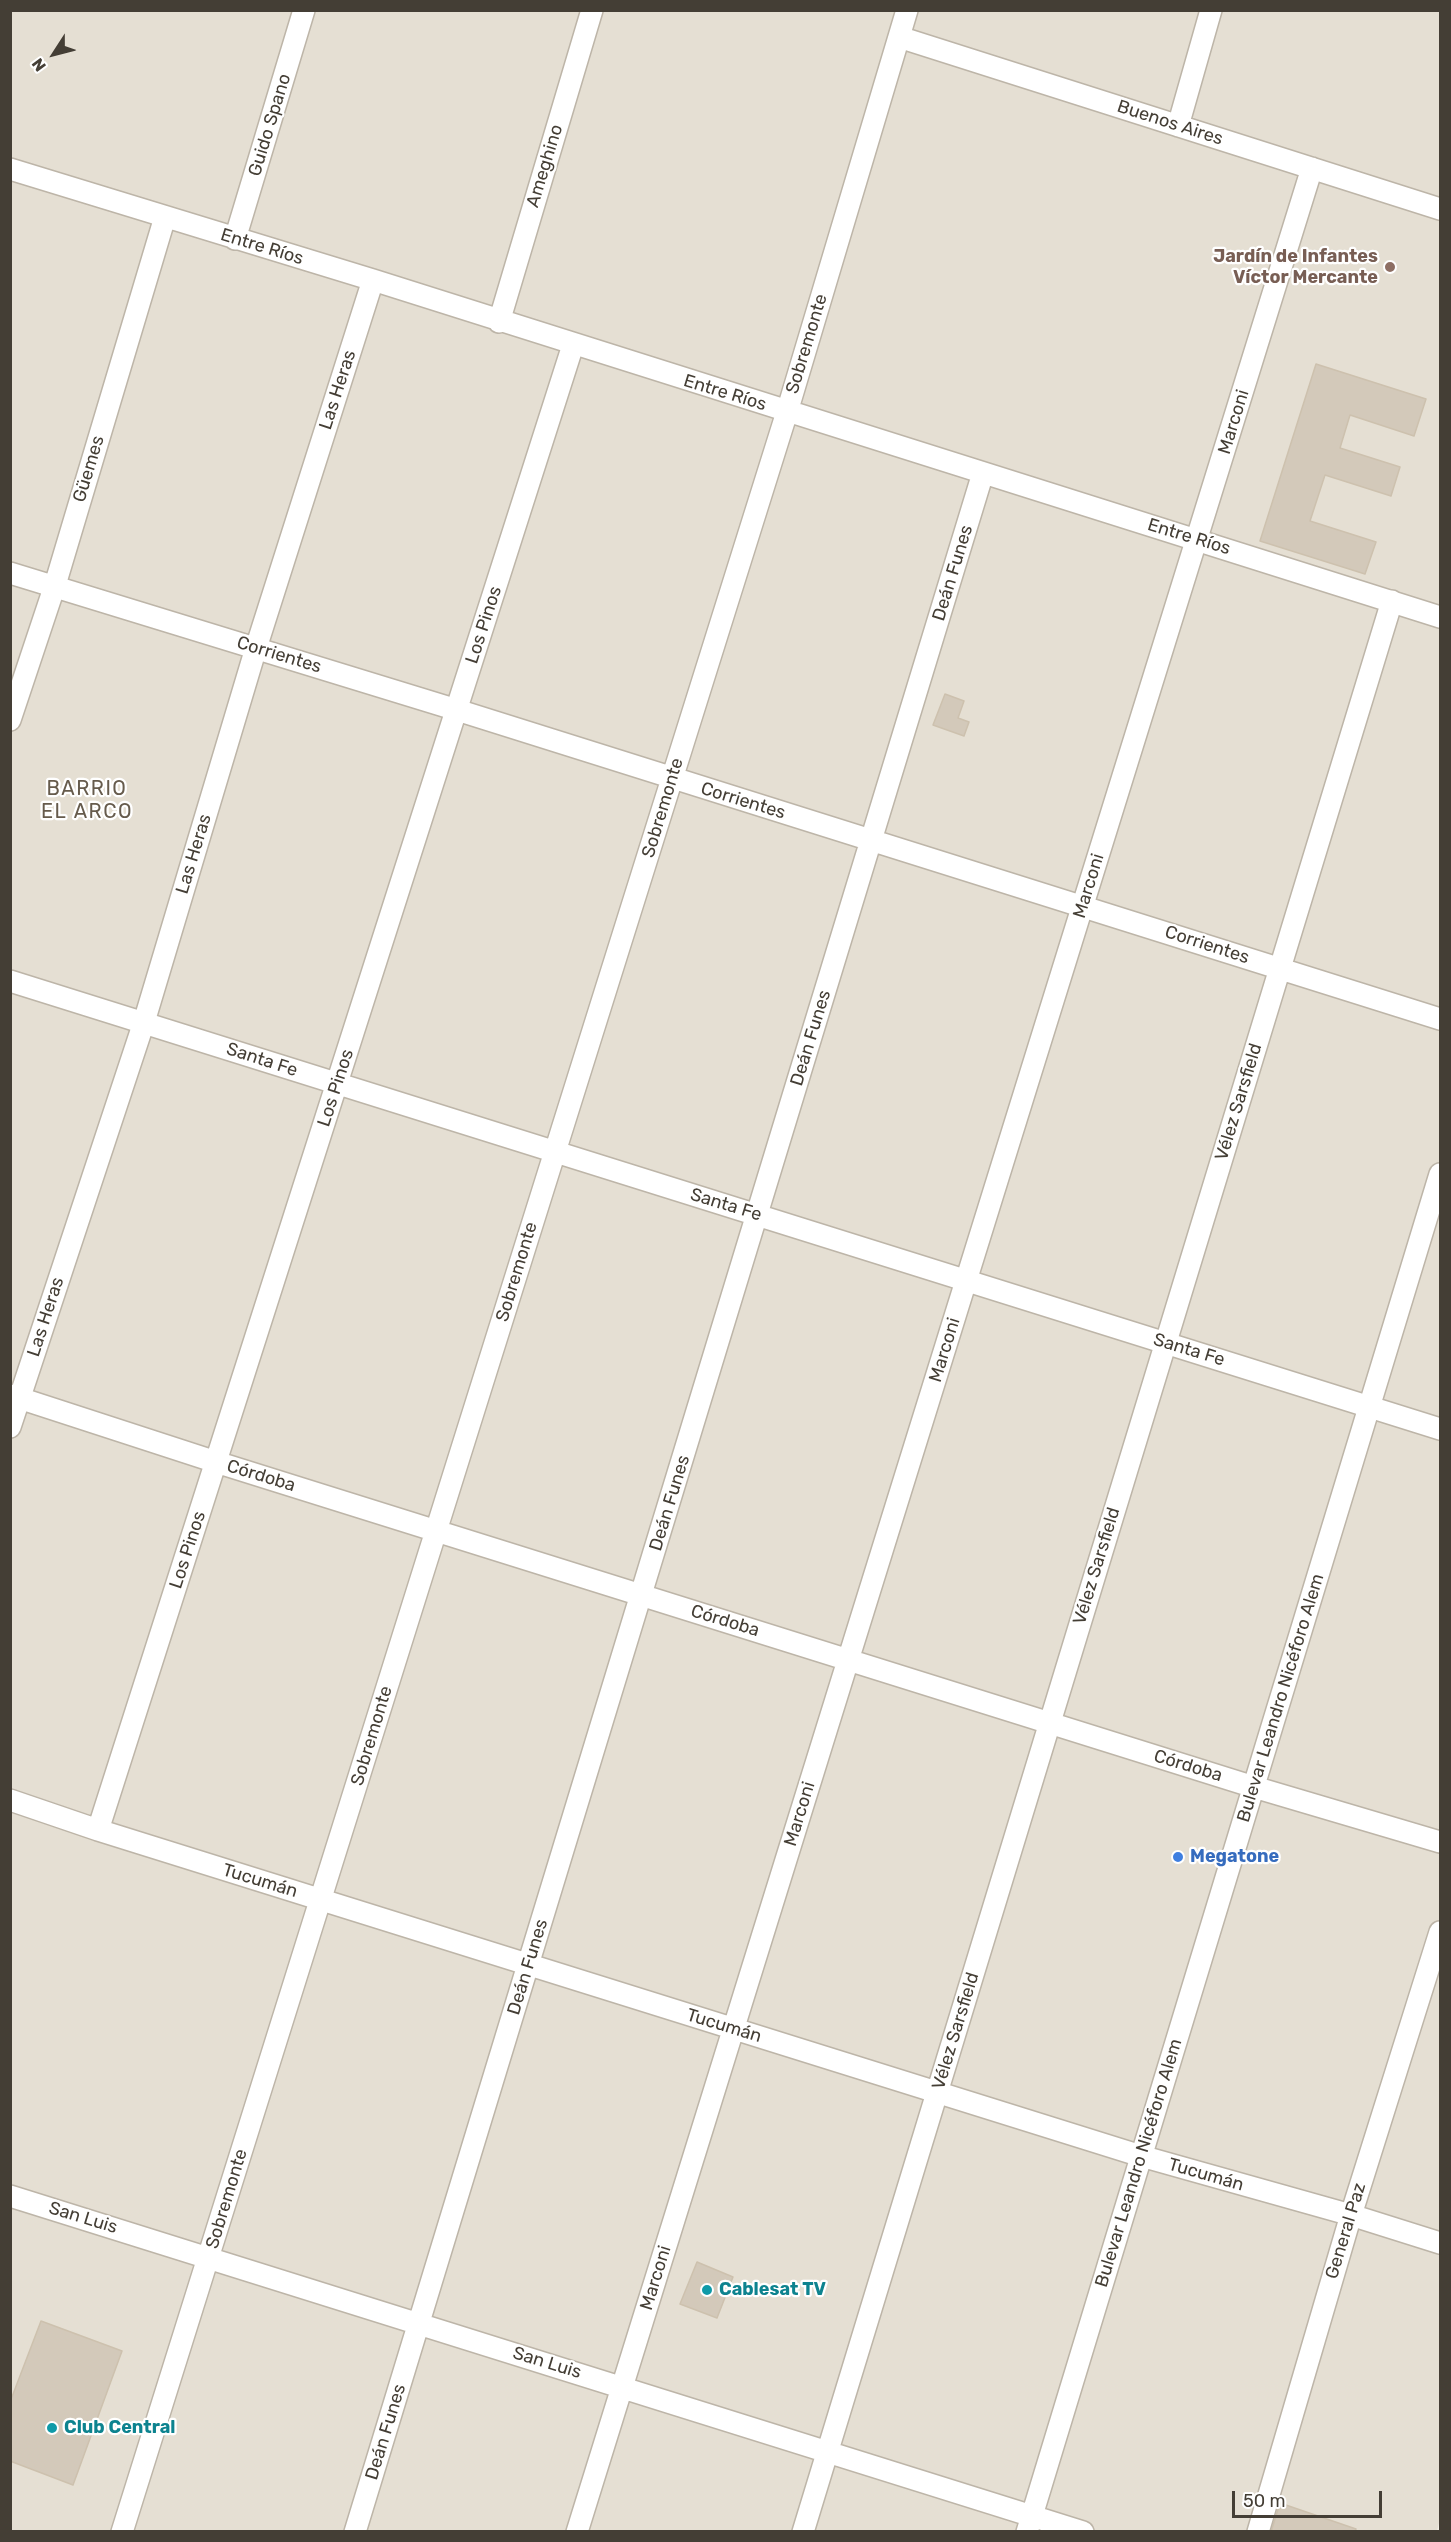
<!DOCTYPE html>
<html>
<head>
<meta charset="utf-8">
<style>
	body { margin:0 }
	#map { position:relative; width:1451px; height:2542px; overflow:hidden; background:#f2eee5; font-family:Rubik,sans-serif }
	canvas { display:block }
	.frame { position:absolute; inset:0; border:12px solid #443e35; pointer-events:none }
	.north { position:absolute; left:24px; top:24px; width:60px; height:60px; -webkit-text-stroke:4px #fff; paint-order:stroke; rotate:234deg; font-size:16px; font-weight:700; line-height:24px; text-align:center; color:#443e35 }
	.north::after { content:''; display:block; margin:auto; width:21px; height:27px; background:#443e35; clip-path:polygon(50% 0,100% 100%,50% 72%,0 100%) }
	.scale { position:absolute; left:1232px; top:2491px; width:150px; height:27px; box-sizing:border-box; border:3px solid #443e35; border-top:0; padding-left:8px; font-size:18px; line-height:21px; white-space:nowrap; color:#443e35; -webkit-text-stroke:4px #fff; paint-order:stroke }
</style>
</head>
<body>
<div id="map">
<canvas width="1451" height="2542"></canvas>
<div class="frame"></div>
<div class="north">N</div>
<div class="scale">50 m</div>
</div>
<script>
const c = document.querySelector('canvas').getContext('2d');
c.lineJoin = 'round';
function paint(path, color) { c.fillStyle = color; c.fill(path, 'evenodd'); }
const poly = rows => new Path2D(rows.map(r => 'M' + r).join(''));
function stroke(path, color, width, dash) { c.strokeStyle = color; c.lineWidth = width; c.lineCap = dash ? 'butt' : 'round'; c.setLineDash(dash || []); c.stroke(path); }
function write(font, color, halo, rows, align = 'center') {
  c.font = font + ' Rubik,sans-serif'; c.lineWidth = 4.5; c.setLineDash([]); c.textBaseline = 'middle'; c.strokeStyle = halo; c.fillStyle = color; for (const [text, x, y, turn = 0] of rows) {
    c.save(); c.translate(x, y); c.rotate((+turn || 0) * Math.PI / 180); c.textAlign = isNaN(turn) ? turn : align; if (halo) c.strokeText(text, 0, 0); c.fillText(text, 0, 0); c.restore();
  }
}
const residential = poly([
	[11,11,1440,11,1440,2519,1437,2531,11,2532]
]);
const building = poly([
	[1316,364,1426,399,1414,436,1350,415,1340,448,1400,467,1391,496,1325,475,1310,521,1376,542,1365,574,1260,541,1316,364],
	[945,694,964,701,958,718,969,722,964,736,933,725,945,694],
	[697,2262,733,2277,717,2318,680,2304,697,2262],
	[41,2321,122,2351,73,2485,10,2461,10,2402,41,2321],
	[1280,2503,1356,2529,1355,2532,1271,2532,1280,2503]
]);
const minor = poly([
	[899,37,1440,209],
	[1178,126,1211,10],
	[10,169,373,280,1440,617],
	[235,239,304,10],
	[499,322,592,10],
	[10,573,457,710,1440,1019],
	[10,720,55,585,165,217],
	[10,981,1440,1429],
	[10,1395,216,1462,1254,1787,1440,1842],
	[10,1427,144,1022,256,648,373,280],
	[10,1800,98,1830,1141,2156,1351,2215,1440,2243],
	[98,1830,573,345],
	[10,2196,1083,2532],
	[122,2532,787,412,907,10],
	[355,2532,983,473],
	[577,2532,1312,168],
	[803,2532,1392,601],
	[1027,2532,1440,1174],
	[1258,2532,1351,2215,1440,1932]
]);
const markers = [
	[1390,267,6,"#8d6e63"],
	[1178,1857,6,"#3f7fe0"],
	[707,2290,6,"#0f9aa8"],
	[52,2428,6,"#0f9aa8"]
];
const streetNames = [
	["Buenos Aires",1170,123,18],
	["Guido Spano",270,125,-73],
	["Ameghino",545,166,-73],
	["Entre Ríos",262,247,17],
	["Sobremonte",807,344,-73],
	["Las Heras",338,390,-72],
	["Entre Ríos",725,393,17],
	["Marconi",1234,422,-73],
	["Güemes",89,469,-73],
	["Entre Ríos",1189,537,17],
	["Deán Funes",953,573,-73],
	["Los Pinos",484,625,-72],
	["Corrientes",279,655,17],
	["Corrientes",743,801,17],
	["Sobremonte",663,808,-73],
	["Las Heras",194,854,-73],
	["Marconi",1089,886,-73],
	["Corrientes",1207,945,18],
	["Deán Funes",811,1038,-73],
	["Santa Fe",262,1060,18],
	["Los Pinos",336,1088,-72],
	["Vélez Sarsfield",1239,1102,-73],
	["Santa Fe",726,1205,17],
	["Sobremonte",517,1272,-73],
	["Las Heras",46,1317,-72],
	["Marconi",945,1350,-73],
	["Santa Fe",1189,1350,17],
	["Córdoba",261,1476,17],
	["Deán Funes",670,1503,-73],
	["Los Pinos",188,1550,-72],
	["Vélez Sarsfield",1097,1566,-73],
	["Córdoba",725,1621,17],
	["Bulevar Leandro Nicéforo Alem",1281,1698,-73],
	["Sobremonte",372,1736,-73],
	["Córdoba",1188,1766,17],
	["Marconi",800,1814,-73],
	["Tucumán",260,1881,17],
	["Deán Funes",528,1967,-73],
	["Tucumán",724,2026,17],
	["Vélez Sarsfield",956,2031,-73],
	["Bulevar Leandro Nicéforo Alem",1139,2163,-73],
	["Tucumán",1206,2175,16],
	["Sobremonte",227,2199,-73],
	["San Luis",83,2218,17],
	["General Paz",1346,2231,-73],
	["Marconi",656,2278,-73],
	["San Luis",547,2363,17],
	["Deán Funes",386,2432,-73]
];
const educationNames = [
	["Jardín de Infantes",1378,257],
	["Víctor Mercante",1378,278]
];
const shopNames = [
	["Megatone",1190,1857]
];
const cultureNames = [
	["Cablesat TV",719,2290],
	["Club Central",64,2428]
];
const neighbourhoodNames = [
	["BARRIO",87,789],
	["EL ARCO",87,812]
];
paint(residential, '#e5dfd3');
paint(building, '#d3c9ba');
stroke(building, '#cdc1ae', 1.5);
stroke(minor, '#bdb5a8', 24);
stroke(minor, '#fff', 21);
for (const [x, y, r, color] of markers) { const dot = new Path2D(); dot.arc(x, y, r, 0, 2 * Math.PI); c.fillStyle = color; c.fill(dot); stroke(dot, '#fff', 2); }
write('18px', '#443e35', '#fff', streetNames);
write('bold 18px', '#785e54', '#fff', educationNames, 'right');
write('bold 18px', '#366cbe', '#fff', shopNames, 'left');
write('bold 18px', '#0d838f', '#fff', cultureNames, 'left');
c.letterSpacing = '1.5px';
write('20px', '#665b4c', '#fff', neighbourhoodNames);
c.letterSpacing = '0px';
</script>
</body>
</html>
